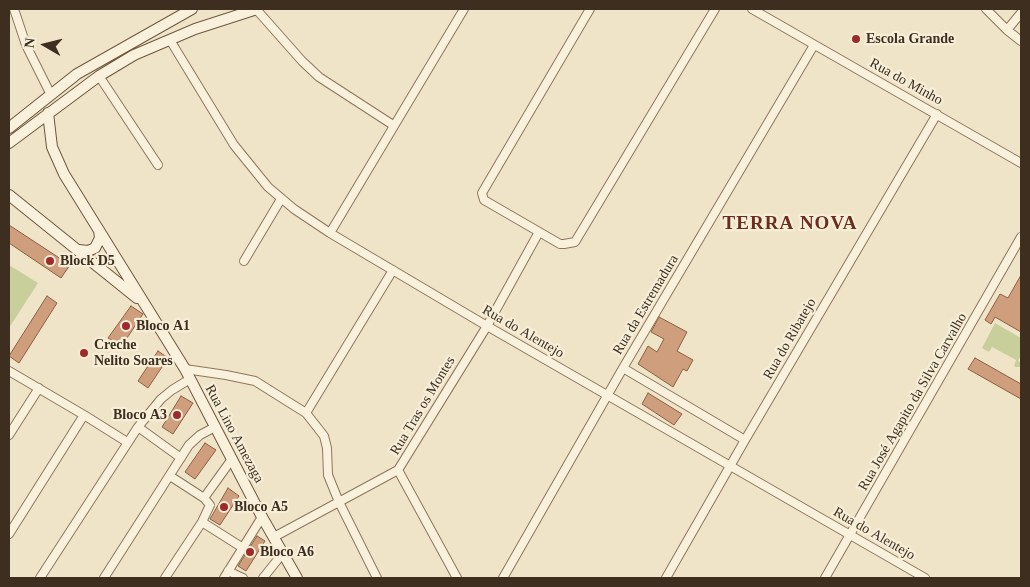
<!DOCTYPE html>
<html>
<head>
<meta charset="utf-8">
<style>
	body { margin:0 }
	#map { position:relative; width:1030px; height:587px; overflow:hidden; background:#f0e4c8; font-family:Georgia,serif }
	canvas { display:block }
	.frame { position:absolute; inset:0; border:10px solid #3d2e20; pointer-events:none }
	.north { position:absolute; left:20px; top:20px; width:50px; height:50px; -webkit-text-stroke:4px #f7eed8; paint-order:stroke; rotate:278deg; font-size:14px; font-weight:700; line-height:20px; text-align:center; color:#3d2e20 }
	.north::after { content:''; display:block; margin:auto; width:18px; height:22px; background:#3d2e20; clip-path:polygon(50% 0,100% 100%,50% 72%,0 100%) }
</style>
</head>
<body>
<div id="map">
<canvas width="1030" height="587"></canvas>
<div class="frame"></div>
<div class="north">N</div>
</div>
<script>
const c = document.querySelector('canvas').getContext('2d');
c.lineJoin = 'round';
function paint(path, color) { c.fillStyle = color; c.fill(path, 'evenodd'); }
const poly = rows => new Path2D(rows.map(r => 'M' + r).join(''));
function stroke(path, color, width, dash) { c.strokeStyle = color; c.lineWidth = width; c.lineCap = dash ? 'butt' : 'round'; c.setLineDash(dash || []); c.stroke(path); }
function write(font, color, halo, rows, align = 'center') {
  c.font = font + ' Georgia,serif'; c.lineWidth = 4.5; c.setLineDash([]); c.textBaseline = 'middle'; c.strokeStyle = halo; c.fillStyle = color; for (const [text, x, y, turn = 0] of rows) {
    c.save(); c.translate(x, y); c.rotate((+turn || 0) * Math.PI / 180); c.textAlign = isNaN(turn) ? turn : align; if (halo) c.strokeText(text, 0, 0); c.fillText(text, 0, 0); c.restore();
  }
}
const green = poly([
	[9,265,38,283,9,328],
	[995,323,1021,338,1021,355,1018,361,1021,363,1021,367,1016,367,1014,366,1016,360,992,347,989,352,982,348]
]);
const building = poly([
	[9,225,70,265,61,278,9,243,9,225],
	[1021,275,1021,332,995,317,991,324,985,320,1000,294,1008,298,1021,275],
	[47,296,57,303,19,363,9,356,47,296],
	[131,306,143,314,121,347,108,338,131,306],
	[659,317,687,332,677,351,693,360,687,371,683,369,673,387,638,364,648,346,657,352,664,339,651,332,659,317],
	[158,351,168,358,148,388,138,381,158,351],
	[975,358,1021,384,1021,399,968,369,975,358],
	[648,393,682,414,674,425,642,404,648,393],
	[181,396,193,403,173,434,162,427,181,396],
	[205,443,216,450,195,479,185,472,205,443],
	[228,488,239,496,220,525,210,519,228,488],
	[257,536,265,541,246,571,238,566,257,536]
]);
const street = poly([
	[14,9,26,45,51,95],
	[256,9,302,61,319,77,393,125],
	[590,9,482,193,484,200,560,244,564,244,575,242,715,9],
	[752,9,1021,163],
	[986,9,1007,30,1021,41],
	[1007,30,1021,13],
	[170,40,234,145,268,187,294,209,330,233,487,326,925,578],
	[99,76,158,165],
	[330,233,464,9],
	[244,261,281,199],
	[623,368,745,440],
	[185,369,226,375,255,381,306,413,324,436,327,448,328,475,339,502,377,578],
	[9,371,84,415,127,442],
	[306,413,393,270],
	[138,427,181,458],
	[9,435,39,388],
	[398,470,457,578],
	[204,498,232,459],
	[202,522,243,548],
	[9,534,84,415],
	[274,537,398,470,487,326,539,232],
	[228,571,243,578],
	[40,578,138,427,161,399,172,390,190,379],
	[104,578,189,445,200,435,215,427],
	[165,578,202,522,210,505,204,498,170,476],
	[224,578,262,517],
	[263,578,283,553],
	[503,578,623,368,814,45],
	[666,578,745,440,937,114],
	[825,578,1021,237]
]);
const secondary = poly([
	[48,113,52,147,64,174,185,369,262,517,297,578],
	[9,128,77,74,192,9],
	[9,143,99,76,134,55,195,29,257,9],
	[9,195,137,298],
	[79,250,88,251,95,248,100,238,99,230]
]);
const markers = [
	[856,39,5,"#9e2a2b"],
	[50,261,5,"#9e2a2b"],
	[126,326,5,"#9e2a2b"],
	[84,353,5,"#9e2a2b"],
	[177,415,5,"#9e2a2b"],
	[224,507,5,"#9e2a2b"],
	[250,552,5,"#9e2a2b"]
];
const poiNames = [
	["Escola Grande",866,39],
	["Block D5",60,261],
	["Bloco A1",136,326],
	["Creche",94,345],
	["Nelito Soares",94,361],
	["Bloco A3",167,415,"right"],
	["Bloco A5",234,507],
	["Bloco A6",260,552]
];
const streetNames = [
	["Rua do Minho",906,82,29],
	["Rua da Estremadura",646,305,-59],
	["Rua do Alentejo",523,332,30],
	["Rua do Ribatejo",790,339,-60],
	["Rua José Agapito da Silva Carvalho",913,402,-60],
	["Rua Tras os Montes",423,406,-59],
	["Rua Lino Amezaga",234,434,62],
	["Rua do Alentejo",874,534,30]
];
const districtNames = [
	["TERRA NOVA",790,224]
];
paint(green, '#c9cf9b');
paint(building, '#cf9f7d');
stroke(building, '#8d5f41', 1);
stroke(street, '#8d765c', 10);
stroke(secondary, '#6f573f', 12);
stroke(street, '#faf1dc', 8);
stroke(secondary, '#faf1dc', 10);
for (const [x, y, r, color] of markers) { const dot = new Path2D(); dot.arc(x, y, r, 0, 2 * Math.PI); c.fillStyle = color; c.fill(dot); stroke(dot, '#f7eed8', 2); }
write('bold 14px', '#3d2e20', '#f7eed8', poiNames, 'left');
write('14px', '#3d2e20', '#f7eed8', streetNames);
c.letterSpacing = '1px';
write('bold 19px', '#6b2e1e', '#f7eed8', districtNames);
c.letterSpacing = '0px';
</script>
</body>
</html>
